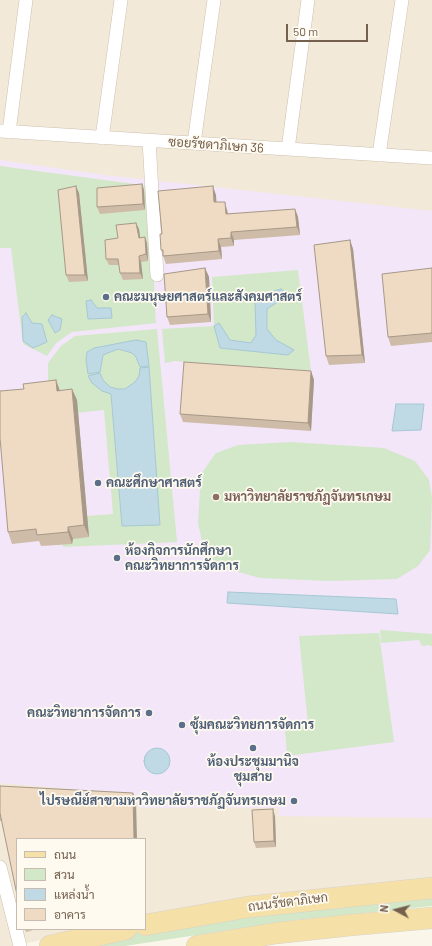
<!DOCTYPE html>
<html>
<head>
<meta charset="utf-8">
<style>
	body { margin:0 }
	#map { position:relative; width:432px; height:946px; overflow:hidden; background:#fbf6ea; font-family:Barlow,Sarabun,sans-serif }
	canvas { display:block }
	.legend { position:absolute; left:16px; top:838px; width:130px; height:92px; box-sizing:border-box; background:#fefaf0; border:1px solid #c7bcaf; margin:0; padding:5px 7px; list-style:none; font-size:12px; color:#75604e }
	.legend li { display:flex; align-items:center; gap:8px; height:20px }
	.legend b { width:20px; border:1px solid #c7bcaf }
	.north { position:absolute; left:376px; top:890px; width:40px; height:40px; -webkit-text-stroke:3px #fefaf0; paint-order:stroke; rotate:277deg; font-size:11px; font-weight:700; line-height:16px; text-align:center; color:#75604e }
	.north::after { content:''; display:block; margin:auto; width:14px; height:18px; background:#75604e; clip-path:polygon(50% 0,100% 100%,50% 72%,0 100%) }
	.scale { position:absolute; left:286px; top:24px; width:82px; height:18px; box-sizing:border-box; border:2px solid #75604e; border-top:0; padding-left:5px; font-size:12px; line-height:14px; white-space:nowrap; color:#75604e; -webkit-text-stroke:3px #fefaf0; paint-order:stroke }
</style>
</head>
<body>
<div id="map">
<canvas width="432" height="946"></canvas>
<ul class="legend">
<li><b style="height:5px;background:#f5e1a7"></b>ถนน</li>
<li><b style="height:11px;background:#d2e8c8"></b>สวน</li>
<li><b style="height:11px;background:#bfdae4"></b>แหล่งน้ำ</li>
<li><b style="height:11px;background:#efdac3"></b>อาคาร</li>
</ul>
<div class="north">N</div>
<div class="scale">50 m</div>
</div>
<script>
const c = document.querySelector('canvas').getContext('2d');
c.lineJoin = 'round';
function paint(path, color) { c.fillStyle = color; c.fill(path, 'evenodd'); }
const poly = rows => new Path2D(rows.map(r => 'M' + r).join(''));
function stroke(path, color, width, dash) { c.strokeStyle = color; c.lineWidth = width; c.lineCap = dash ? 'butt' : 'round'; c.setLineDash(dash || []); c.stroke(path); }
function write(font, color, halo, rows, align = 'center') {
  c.font = font + ' Barlow,Sarabun,sans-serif'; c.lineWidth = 3.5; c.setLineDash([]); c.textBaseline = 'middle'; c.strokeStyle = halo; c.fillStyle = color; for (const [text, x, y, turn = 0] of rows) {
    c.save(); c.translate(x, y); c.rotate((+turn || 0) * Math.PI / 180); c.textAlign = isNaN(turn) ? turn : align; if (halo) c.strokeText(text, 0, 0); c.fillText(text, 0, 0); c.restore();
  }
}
const residential = poly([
	[0,0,432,0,432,882,361,885,182,908,145,916,145,839,17,839,17,929,87,929,15,946,0,946]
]);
const education = poly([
	[0,160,105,175,432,211,432,818,279,816,279,808,139,808,137,795,0,783]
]);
const green = poly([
	[0,166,149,186,156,323,72,332,56,343,47,356,23,344,11,248,0,248],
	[298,270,311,371,175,361,165,363,162,329,214,326,212,277],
	[157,329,177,542,63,547,61,518,113,514,104,410,57,415,48,398,48,363,61,346,75,336],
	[291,442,384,448,415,461,429,480,432,498,430,550,418,566,397,579,329,581,260,578,221,567,205,555,198,523,201,474,216,453,238,445],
	[380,630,432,634,432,647,430,645,422,646,419,640,381,643],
	[379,633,394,742,287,756,285,728,302,727,308,724,299,636],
	[432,895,432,906,295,920,125,946,77,946,125,935,266,911]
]);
const water = poly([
	[281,289,288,295,267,309,267,329,276,340,294,350,288,355,220,348,214,326,219,323,230,340,251,343,256,335,255,302,264,294,281,289],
	[91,300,97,308,111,308,112,318,88,319,86,301,91,300],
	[26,313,32,323,42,324,47,342,33,348,23,341,22,317,26,313],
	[52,315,62,319,60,330,55,333,48,320,52,315],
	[136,340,146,342,149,366,140,367,136,357,132,353,118,349,103,355,100,372,88,374,86,360,87,352,94,348,136,340],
	[149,367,160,525,122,526,111,394,102,391,92,383,88,376,100,373,103,380,110,387,118,389,125,389,135,382,139,376,140,368,149,367],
	[396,404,424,404,421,430,392,431,396,404],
	[228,592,396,599,398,614,227,603,228,592],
	'144 761a13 13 0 1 1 26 0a13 13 0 1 1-26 0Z'
]);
const street = poly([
	[0,131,432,158],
	[9,132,26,0],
	[102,138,121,0],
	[149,141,157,275],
	[194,143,214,0],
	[288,149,308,0],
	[379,155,402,0],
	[0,867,20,946]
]);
const primary = poly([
	[145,925,248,907,432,888],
	[50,946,126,929],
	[197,946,277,933,351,925,432,918]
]);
const wall = poly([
	[142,184,144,190,145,210,100,214,97,207],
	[79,193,88,281,69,282,66,275],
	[216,195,216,202,227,210,228,214,295,209,298,217,300,235,234,240,234,246,221,247,222,259,166,264,161,250],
	[136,223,139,229,140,237,145,237,147,243,148,261,141,262,143,279,123,280,120,273,119,265,109,265,106,259],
	[350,240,353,249,365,363,329,365,326,356],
	[205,268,209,277,211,322,170,325,167,317],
	[432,268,432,342,391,346,388,337],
	[311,371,314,380,311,431,183,422,180,414],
	[56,380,60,391,72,389,77,400,89,537,73,539,72,544,41,546,39,541,12,544,8,532,24,389],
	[0,786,136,801,0,821],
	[275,816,276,847,256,848,254,842],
	[25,929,37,929,26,932]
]);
const shadedWall = poly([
	[142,184,144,190,145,210,143,204],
	[76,186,79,193,88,281,85,275],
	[213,186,216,195,217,210,214,202],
	[225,202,227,210,229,222,226,214],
	[295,209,298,217,300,235,297,227],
	[136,223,139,229,141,244,139,238],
	[231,232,234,240,234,246,231,238],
	[145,237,147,243,148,261,146,254],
	[218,239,221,247,222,259,219,251],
	[350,240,353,249,365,363,362,355],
	[139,256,141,262,143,279,140,273],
	[205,268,209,277,211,322,208,314],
	[311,371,314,380,311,431,308,423],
	[56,380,60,391,57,391],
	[72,389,77,400,89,537,84,525],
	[68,527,73,539,72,544,68,532],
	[133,793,136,801,137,839,134,839],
	[273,809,275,816,276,847,274,841]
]);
const building = poly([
	[142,184,143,204,97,207,97,188,142,184],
	[76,186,85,275,66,275,58,190,76,186],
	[213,186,214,202,225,202,226,214,295,209,297,227,231,232,231,238,218,239,219,251,163,256,163,250,161,250,160,234,162,234,158,191,213,186],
	[136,223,139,238,145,237,146,254,139,256,140,273,120,273,118,259,106,259,105,240,118,238,116,225,136,223],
	[350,240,362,355,326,356,314,245,350,240],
	[205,268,208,314,167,317,164,274,205,268],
	[432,268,432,333,388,337,382,274,432,268],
	[184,362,311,371,308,423,180,414,184,362],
	[56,380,57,391,72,389,84,525,68,527,68,532,37,535,36,529,8,532,0,438,0,391,24,389,23,384,56,380],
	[0,786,133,793,134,839,17,839,17,895,0,813,0,786],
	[273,809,274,841,254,842,252,810,273,809]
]);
const markers = [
	[106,297,4,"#5c6f8a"],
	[98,483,4,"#5c6f8a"],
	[216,497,4,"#8d6e63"],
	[117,558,4,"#5c6f8a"],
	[149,713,4,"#5c6f8a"],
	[182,725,4,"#5c6f8a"],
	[253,748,4,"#5c6f8a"],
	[294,801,4,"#5c6f8a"]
];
const streetNames = [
	["ซอยรัชดาภิเษก 36",216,145,4],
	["ถนนรัชดาภิเษก",288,902,-7]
];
const serviceNames = [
	["คณะมนุษยศาสตร์และสังคมศาสตร์",114,297],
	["คณะศึกษาศาสตร์",106,483],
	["ห้องกิจการนักศึกษา",125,551],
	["คณะวิทยาการจัดการ",125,566],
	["คณะวิทยาการจัดการ",141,713,"right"],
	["ซุ้มคณะวิทยการจัดการ",190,725],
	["ห้องประชุมมานิจ",253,762,"center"],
	["ชุมสาย",253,777,"center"],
	["ไปรษณีย์สาขามหาวิทยาลัยราชภัฏจันทรเกษม",286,801,"right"]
];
const educationNames = [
	["มหาวิทยาลัยราชภัฏจันทรเกษม",224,497]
];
paint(residential, '#f3e9d8');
paint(education, '#f3e6f8');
paint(green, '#d2e8c8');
paint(water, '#bfdae4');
stroke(water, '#a6c8d5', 1);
stroke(street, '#cdc0b0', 14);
stroke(primary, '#d8d2cd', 22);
stroke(street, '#fff', 13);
stroke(primary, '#f5e1a7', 21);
paint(wall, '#cebba8');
paint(shadedWall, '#a79988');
paint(building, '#efdac3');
stroke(building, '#a79988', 1);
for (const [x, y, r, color] of markers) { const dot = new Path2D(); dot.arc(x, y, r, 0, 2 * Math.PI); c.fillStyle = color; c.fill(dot); stroke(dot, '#fefaf0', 1.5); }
write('13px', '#75604e', '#fefaf0', streetNames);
write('bold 13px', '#4e5e75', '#fefaf0', serviceNames, 'left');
write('bold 13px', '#785e54', '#fefaf0', educationNames, 'left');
</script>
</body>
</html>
